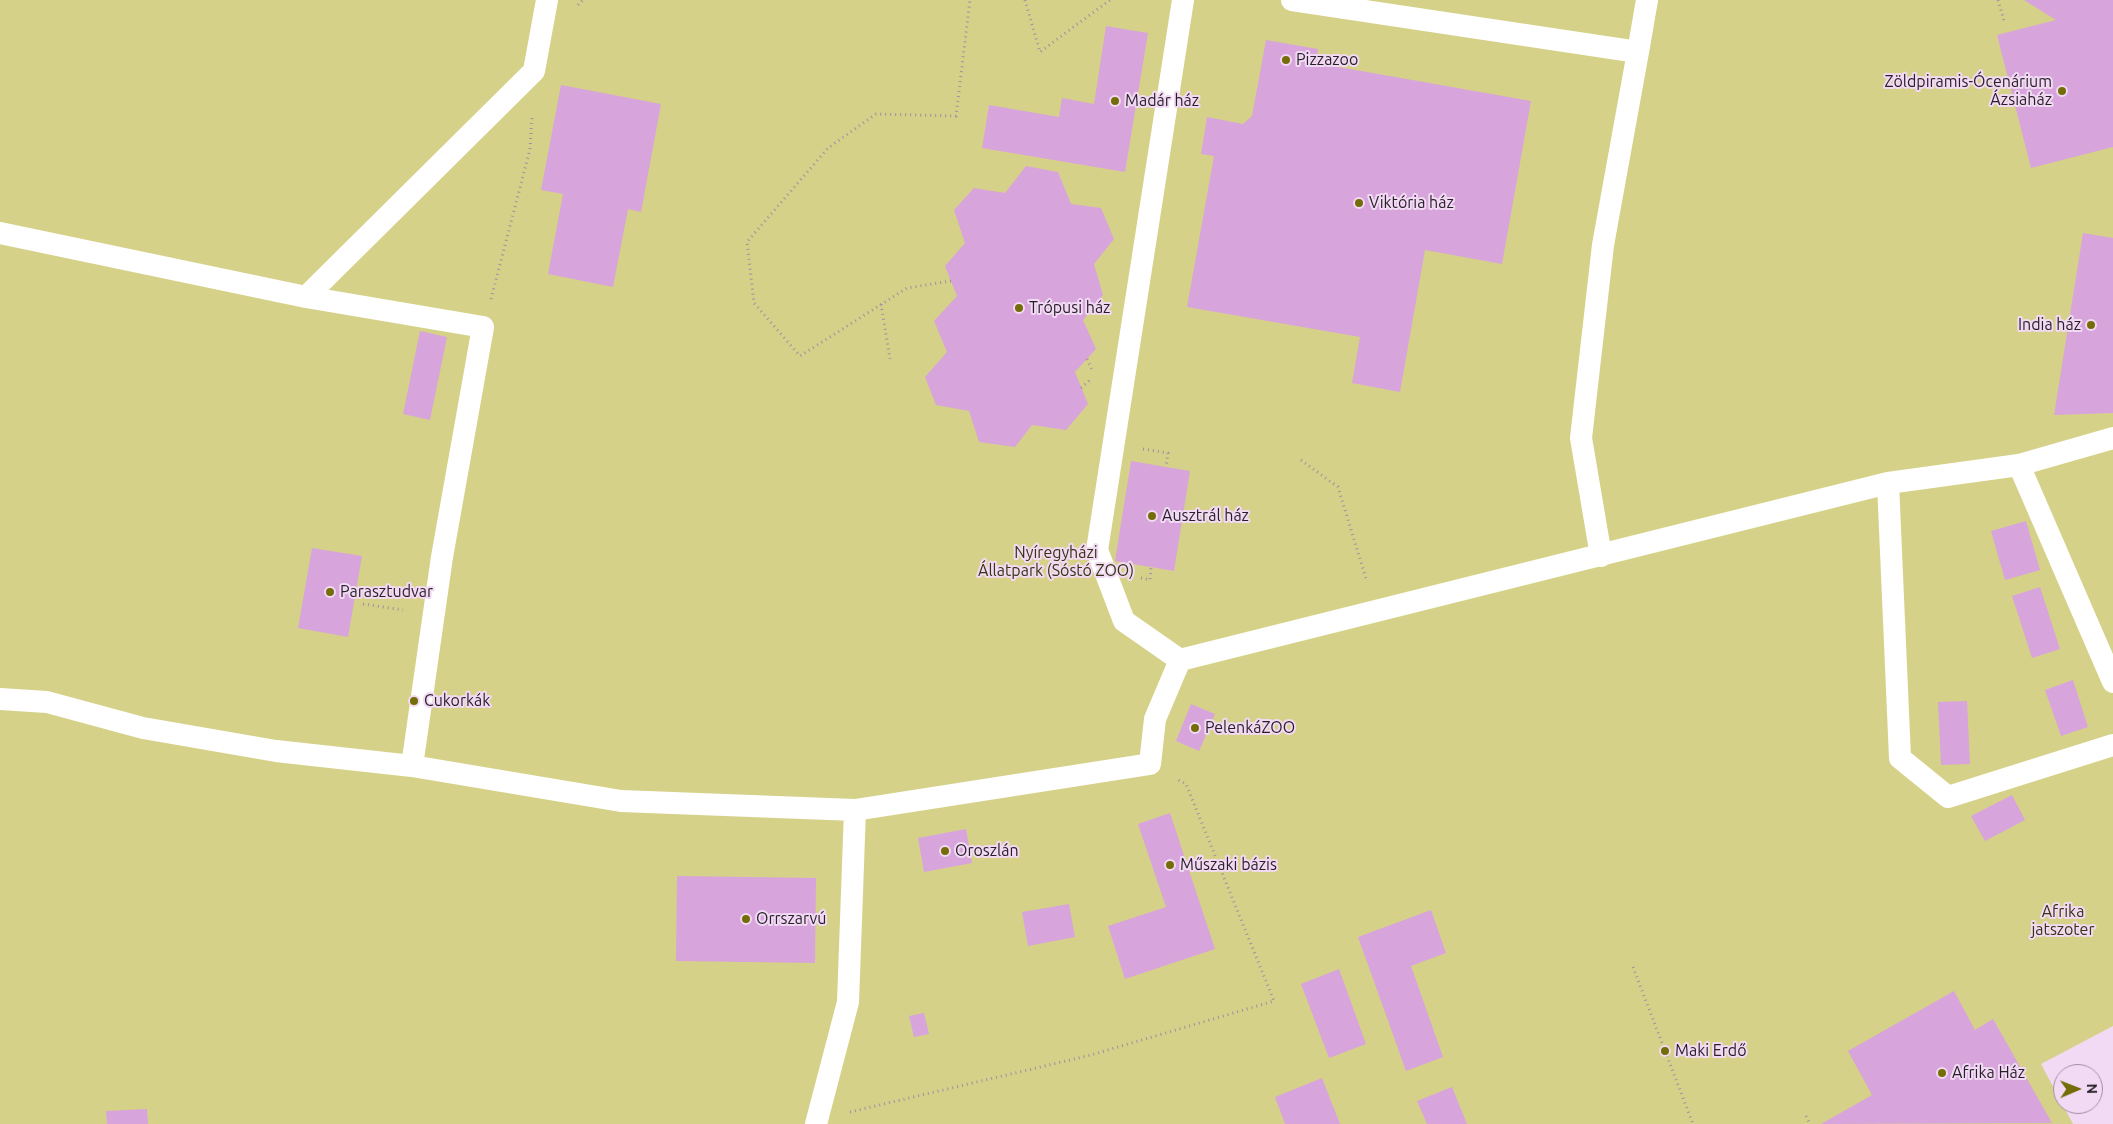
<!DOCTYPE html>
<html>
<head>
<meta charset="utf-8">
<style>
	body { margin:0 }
	#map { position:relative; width:2113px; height:1124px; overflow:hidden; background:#f2daf4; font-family:Ubuntu,sans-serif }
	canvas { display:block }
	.north { position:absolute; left:2053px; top:1064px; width:50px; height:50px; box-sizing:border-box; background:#f2daf4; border:1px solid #a18fa2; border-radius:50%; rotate:89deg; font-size:14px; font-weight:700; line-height:20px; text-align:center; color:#271e28 }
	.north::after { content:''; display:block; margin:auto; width:18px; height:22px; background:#736c07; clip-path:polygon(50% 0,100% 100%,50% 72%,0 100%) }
</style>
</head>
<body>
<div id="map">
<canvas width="2113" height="1124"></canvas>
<div class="north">N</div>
</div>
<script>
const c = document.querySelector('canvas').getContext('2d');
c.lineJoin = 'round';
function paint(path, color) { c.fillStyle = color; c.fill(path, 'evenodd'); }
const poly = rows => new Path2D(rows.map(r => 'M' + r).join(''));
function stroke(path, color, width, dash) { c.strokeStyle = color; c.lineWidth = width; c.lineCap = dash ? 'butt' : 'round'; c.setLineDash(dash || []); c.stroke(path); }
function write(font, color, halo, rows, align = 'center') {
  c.font = font + ' Ubuntu,sans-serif'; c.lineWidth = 4; c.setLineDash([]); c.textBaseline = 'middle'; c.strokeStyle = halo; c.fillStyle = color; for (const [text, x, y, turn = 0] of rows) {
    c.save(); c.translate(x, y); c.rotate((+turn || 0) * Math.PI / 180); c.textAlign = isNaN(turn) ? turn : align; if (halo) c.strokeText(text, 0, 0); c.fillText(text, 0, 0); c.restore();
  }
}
const green = poly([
	[0,0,2113,0,2113,1026,2041,1064,2073,1124,0,1124]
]);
const building = poly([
	[2024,0,2113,0,2113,147,2031,168,1997,35,2056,20],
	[1106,26,1148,33,1125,172,982,148,989,105,1059,117,1062,98,1094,104],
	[1266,40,1318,49,1316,63,1531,101,1502,264,1425,250,1400,392,1352,383,1360,337,1187,307,1214,156,1201,154,1207,117,1243,124,1252,116],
	[561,85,661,104,641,212,628,209,613,287,548,274,563,194,541,190],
	[1026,166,1058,172,1071,204,1101,208,1114,239,1094,264,1103,295,1083,320,1096,349,1075,372,1088,404,1066,430,1032,425,1015,447,979,442,969,411,936,405,925,377,947,352,934,321,957,296,945,266,965,243,954,210,974,188,1005,193],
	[2083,233,2113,238,2113,413,2054,415],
	[420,331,447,337,430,420,403,414],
	[1131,461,1190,471,1174,571,1115,561],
	[2026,521,2040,570,2005,580,1991,531],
	[312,548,362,556,348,637,298,628],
	[2040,587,2060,649,2032,658,2012,596],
	[2073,680,2088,727,2061,736,2045,690],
	[1967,701,1970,764,1941,765,1938,702],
	[1191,704,1215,714,1199,751,1176,741],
	[2012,795,2025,820,1985,841,1971,816],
	[1170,813,1215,949,1125,979,1108,926,1166,907,1138,824],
	[966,829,972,863,924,872,918,838],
	[677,876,816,878,815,963,676,961],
	[1069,904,1075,937,1028,946,1022,912],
	[1431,910,1446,953,1411,966,1443,1057,1406,1071,1358,937],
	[1339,969,1366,1044,1329,1058,1301,984],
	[1954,991,1975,1030,1993,1019,2052,1123,1821,1124,1872,1095,1848,1051],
	[924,1013,929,1034,914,1037,909,1016],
	[1322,1078,1340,1124,1285,1124,1275,1097],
	[1452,1087,1467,1124,1427,1124,1417,1101],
	[147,1109,148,1124,107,1124,106,1111]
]);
const path = poly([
	[1025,0,1040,52,1110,0],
	[1998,0,2005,24],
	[578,5,583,0],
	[951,281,907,288,800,356,754,303,747,242,828,148,876,114,956,116,970,0],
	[491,299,530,149,532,116],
	[881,304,890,359],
	[1087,359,1093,372],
	[1081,388,1092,378],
	[1143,449,1168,453,1166,467],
	[1301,460,1338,487,1367,582],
	[1141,578,1150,580,1151,567],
	[363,604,403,610],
	[1633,967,1693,1124],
	[850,1112,1091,1055,1274,1001,1186,784,1176,779],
	[1806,1116,1810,1124]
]);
const pedestrian = poly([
	[1183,0,1097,550,1124,621,1180,660,1888,483,2019,465,2113,438],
	[1292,0,1638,52,1603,245,1581,438,1601,556],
	[1638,52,1647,0],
	[0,233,306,297],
	[2019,465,2113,682],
	[1888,483,1900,758,1948,797,2113,745],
	[0,699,47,702,143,728,276,751,412,766,621,801,855,810,1150,764,1155,719,1180,660],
	[412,766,442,557,483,327,306,297,534,71,547,0],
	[816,1124,848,1002,855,810]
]);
const markers = [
	[1286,60,5,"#736c07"],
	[2062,91,5,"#736c07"],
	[1115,101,5,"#736c07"],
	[1359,203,5,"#736c07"],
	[1019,308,5,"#736c07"],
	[2091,325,5,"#736c07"],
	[1152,516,5,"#736c07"],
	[330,592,5,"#736c07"],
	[414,701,5,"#736c07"],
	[1195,728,5,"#736c07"],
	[945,851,5,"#736c07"],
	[1170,865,5,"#736c07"],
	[746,919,5,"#736c07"],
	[1665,1051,5,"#736c07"],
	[1942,1073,5,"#736c07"]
];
const poiNames = [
	["Pizzazoo",1296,60],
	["Zöldpiramis-Ócenárium",2052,82,"right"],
	["Ázsiaház",2052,100,"right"],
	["Madár ház",1125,101],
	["Viktória ház",1369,203],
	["Trópusi ház",1029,308],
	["India ház",2081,325,"right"],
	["Ausztrál ház",1162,516],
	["Parasztudvar",340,592],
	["Cukorkák",424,701],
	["PelenkáZOO",1205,728],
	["Oroszlán",955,851],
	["Műszaki bázis",1180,865],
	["Orrszarvú",756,919],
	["Maki Erdő",1675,1051],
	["Afrika Ház",1952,1073]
];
const parkNames = [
	["Nyíregyházi",1056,553],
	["Állatpark (Sóstó ZOO)",1056,571],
	["Afrika",2063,912],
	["jatszoter",2063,930]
];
paint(green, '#d6d189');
paint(building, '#d7a4dc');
stroke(path, '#a18fa2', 3, [1, 4]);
stroke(pedestrian, '#fff', 22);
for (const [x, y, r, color] of markers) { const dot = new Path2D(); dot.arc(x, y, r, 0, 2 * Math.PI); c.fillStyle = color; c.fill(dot); stroke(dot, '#f2daf4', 2); }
write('16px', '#271e28', '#f2daf4', poiNames, 'left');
write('16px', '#363413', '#f2daf4', parkNames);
</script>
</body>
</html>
